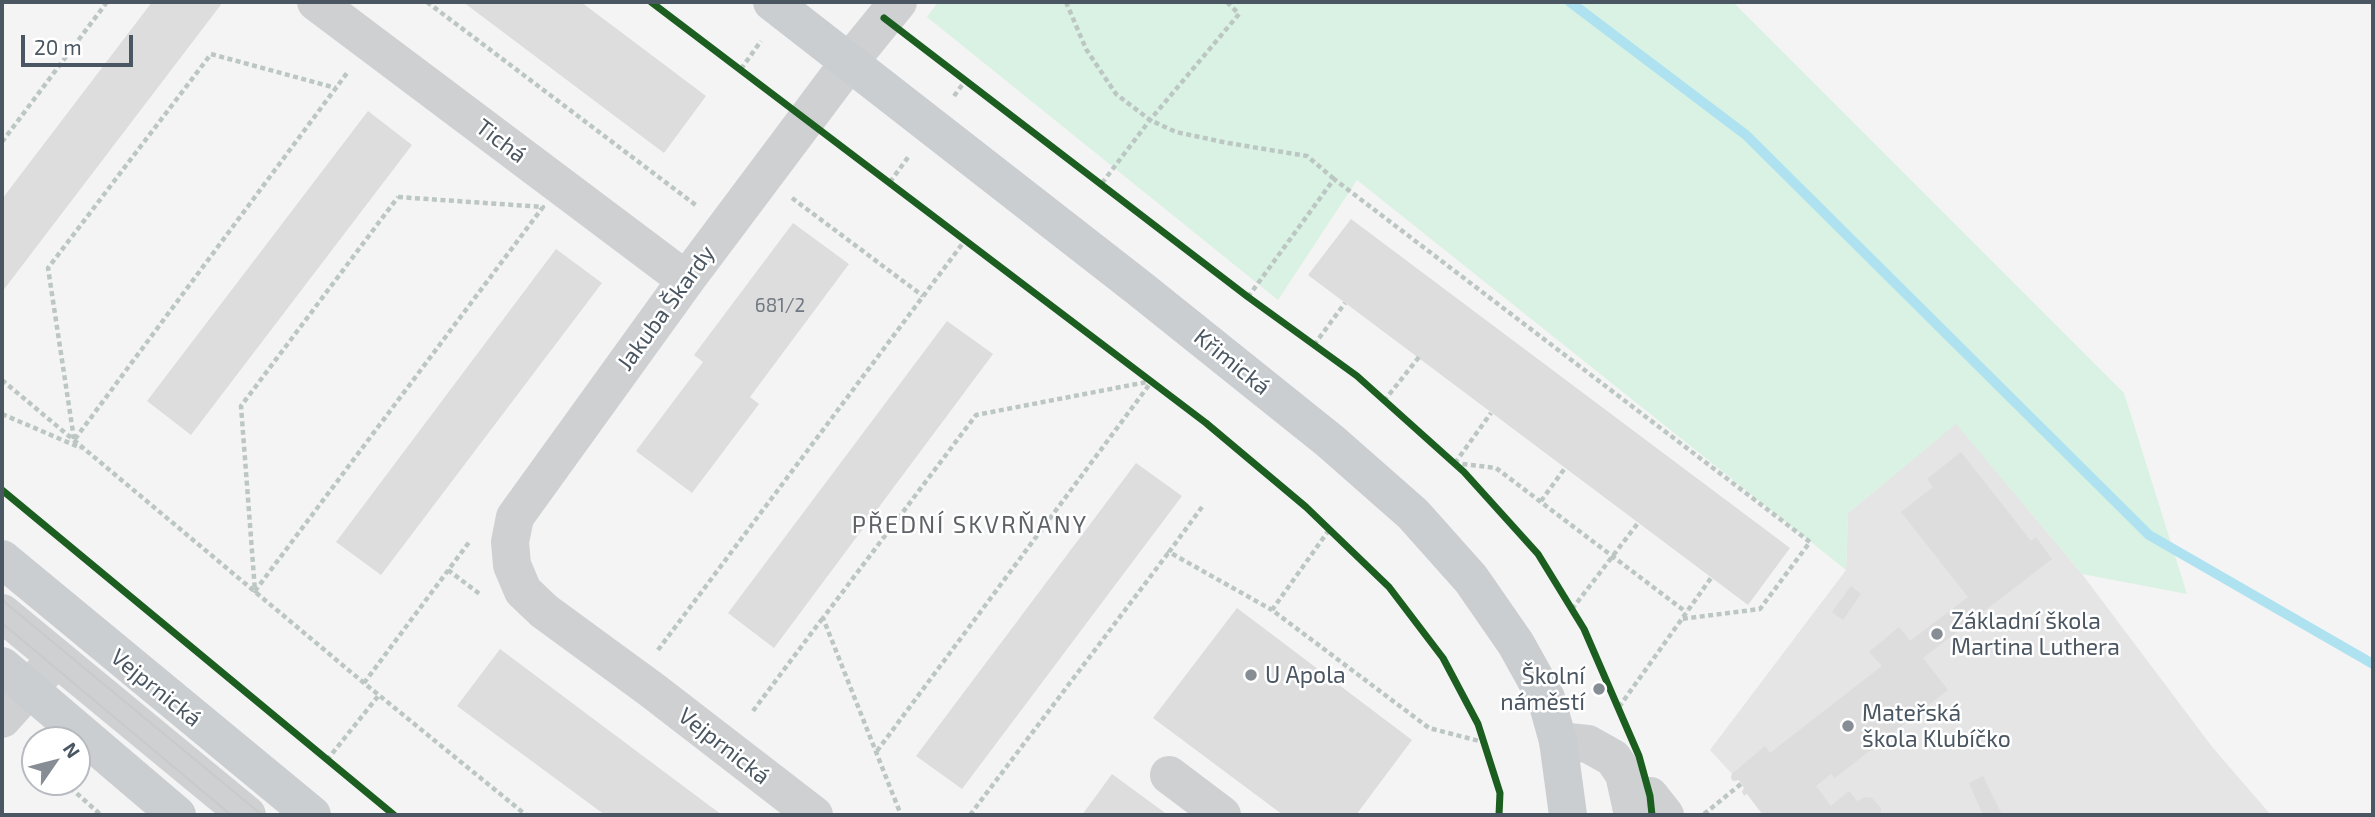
<!DOCTYPE html>
<html>
<head>
<meta charset="utf-8">
<style>
	body { margin:0 }
	#map { position:relative; width:2375px; height:817px; overflow:hidden; background:#f4f4f4; font-family:"Exo 2",sans-serif }
	canvas { display:block }
	.frame { position:absolute; inset:0; border:4px solid #4a5661; pointer-events:none }
	.north { position:absolute; left:21px; top:726px; width:70px; height:70px; box-sizing:border-box; background:#fff; border:2px solid #b7bbc0; border-radius:50%; rotate:55deg; font-size:19px; font-weight:700; line-height:28px; text-align:center; color:#4a5661 }
	.north::after { content:''; display:block; margin:auto; width:24px; height:32px; background:#868d94; clip-path:polygon(50% 0,100% 100%,50% 72%,0 100%) }
	.scale { position:absolute; left:21px; top:35px; width:112px; height:32px; box-sizing:border-box; border:4px solid #4a5661; border-top:0; padding-left:9px; font-size:21px; line-height:24px; white-space:nowrap; color:#4a5661; -webkit-text-stroke:5px #fff; paint-order:stroke }
</style>
</head>
<body>
<div id="map">
<canvas width="2375" height="817"></canvas>
<div class="frame"></div>
<div class="north">N</div>
<div class="scale">20 m</div>
</div>
<script>
const c = document.querySelector('canvas').getContext('2d');
c.lineJoin = 'round';
function paint(path, color) { c.fillStyle = color; c.fill(path, 'evenodd'); }
const poly = rows => new Path2D(rows.map(r => 'M' + r).join(''));
function stroke(path, color, width, dash) { c.strokeStyle = color; c.lineWidth = width; c.lineCap = dash ? 'butt' : 'round'; c.setLineDash(dash || []); c.stroke(path); }
function write(font, color, halo, rows, align = 'center') {
  c.font = font + ' "Exo 2",sans-serif'; c.lineWidth = 5; c.setLineDash([]); c.textBaseline = 'middle'; c.strokeStyle = halo; c.fillStyle = color; for (const [text, x, y, turn = 0] of rows) {
    c.save(); c.translate(x, y); c.rotate((+turn || 0) * Math.PI / 180); c.textAlign = isNaN(turn) ? turn : align; if (halo) c.strokeText(text, 0, 0); c.fillText(text, 0, 0); c.restore();
  }
}
const education = poly([
	[1956,423,2082,574,2213,748,2271,815,1763,815,1747,794,1744,796,1742,792,1744,788,1739,780,1733,781,1731,778,1732,774,1710,750,1846,570,1848,513]
]);
const green = poly([
	[938,2,1733,2,2124,393,2187,594,2082,574,1956,424,1848,513,1846,570,1357,180,1278,300,927,17]
]);
const stream = poly([
	[1570,2,1746,135,2149,535,2373,664]
]);
const building = poly([
	[152,2,223,2,2,292,2,199],
	[463,2,581,2,706,96,664,153],
	[368,111,412,145,191,435,147,401],
	[1351,219,1790,548,1748,605,1308,275],
	[793,223,849,264,750,397,759,404,692,493,636,451,703,362,694,355],
	[556,249,602,283,381,575,336,542],
	[947,321,993,354,774,648,728,613],
	[1961,452,2031,541,2036,537,2052,559,1923,658,1948,690,1835,778,1831,774,1816,786,1831,806,1849,791,1857,801,1866,797,1872,798,1881,808,1881,815,1763,815,1747,794,1744,795,1742,792,1744,788,1739,780,1733,781,1731,778,1732,774,1765,746,1770,753,1882,666,1869,652,1899,627,1910,641,1968,597,1901,512,1933,487,1927,479],
	[1136,463,1182,496,962,789,916,756],
	[1851,586,1861,594,1843,620,1832,612],
	[1237,608,1412,740,1356,815,1283,815,1153,718],
	[500,649,647,759,722,815,605,815,457,706],
	[1112,774,1168,815,1082,815],
	[1983,776,2002,815,1983,815,1969,783]
]);
const path = poly([
	[427,2,697,206],
	[1066,2,1086,49,1116,94,1150,120,1176,132,1228,143,1307,156,1334,179],
	[741,69,761,41],
	[954,96,966,80],
	[2,142,107,2],
	[890,182,909,156],
	[1102,183,1150,120,1239,14,1227,2],
	[398,197,543,207,255,591,241,406,398,197],
	[792,198,923,296],
	[1248,297,1334,179,1810,542,1760,609,1681,619],
	[1314,345,1345,303],
	[2,380,364,683,526,815],
	[1384,401,1419,357],
	[2,414,81,448],
	[74,439,48,268,211,54,336,88],
	[75,439,347,73],
	[1454,463,1496,468,1686,612],
	[1455,463,1491,413],
	[1541,501,1565,468],
	[1202,507,1169,552,1272,610],
	[1329,530,1272,610,1429,728,1483,742],
	[448,570,481,595],
	[1572,609,1638,523],
	[658,650,966,239],
	[364,683,470,541],
	[1619,707,1711,578],
	[753,711,822,619],
	[25,747,35,756],
	[877,751,1152,381,976,415,823,618,901,815],
	[327,760,379,695],
	[64,782,101,815],
	[1704,814,1741,784],
	[970,815,1169,552]
]);
const minor = poly([
	[316,2,686,280],
	[2,613,247,815],
	[2,719,51,664],
	[1558,741,1588,744,1613,758,1624,774,1633,815],
	[1169,775,1222,815],
	[1630,795,1650,796,1665,815],
	[814,815,652,690,544,611,523,591,512,565,510,542,515,517,686,280,850,61,898,2]
]);
const major = poly([
	[772,2,1139,288,1330,441,1413,514,1471,579,1516,644,1546,698,1558,741,1568,815],
	[2,559,312,815],
	[2,666,177,815]
]);
const tram = poly([
	[2,600,262,815],
	[2,623,231,815]
]);
const cycleway = poly([
	[651,2,1206,423,1306,507,1389,587,1443,658,1478,724,1500,793,1499,815],
	[884,18,1248,297,1357,376,1464,472,1538,554,1584,629,1639,756,1650,796,1652,815],
	[2,490,394,815]
]);
const markers = [
	[1937,634,7,"#868d94"],
	[1251,675,7,"#868d94"],
	[1599,689,7,"#868d94"],
	[1848,726,7,"#868d94"]
];
const numberNames = [
	["681/2",780,306]
];
const streetNames = [
	["Tichá",501,141,37],
	["Jakuba Škardy",666,308,-54],
	["Křimická",1232,362,39],
	["Vejprnická",156,688,39],
	["Vejprnická",724,746,38]
];
const poiNames = [
	["Základní škola",1951,621],
	["Martina Luthera",1951,647],
	["U Apola",1265,675],
	["Školní",1585,676,"right"],
	["náměstí",1585,702,"right"],
	["Mateřská",1862,713],
	["škola Klubíčko",1862,739]
];
const neighbourhoodNames = [
	["PŘEDNÍ SKVRŇANY",970,525]
];
paint(education, '#e6e5e6');
paint(green, '#d9f2e3');
stroke(stream, '#aee2f0', 10);
paint(building, '#ddddde');
stroke(path, '#bcc7c4', 4.5, [5, 3.5]);
stroke(minor, '#ced0d2', 38);
stroke(major, '#caced1', 38);
stroke(tram, '#c9cacc', 2);
stroke(cycleway, '#1b5e20', 7);
for (const [x, y, r, color] of markers) { const dot = new Path2D(); dot.arc(x, y, r, 0, 2 * Math.PI); c.fillStyle = color; c.fill(dot); stroke(dot, '#fff', 2.5); }
write('19px', '#707881', null, numberNames);
write('23px', '#4a5661', '#fff', streetNames);
write('23px', '#4a5661', '#fff', poiNames, 'left');
c.letterSpacing = '2px';
write('24px', '#5f6368', '#fff', neighbourhoodNames);
c.letterSpacing = '0px';
</script>
</body>
</html>
